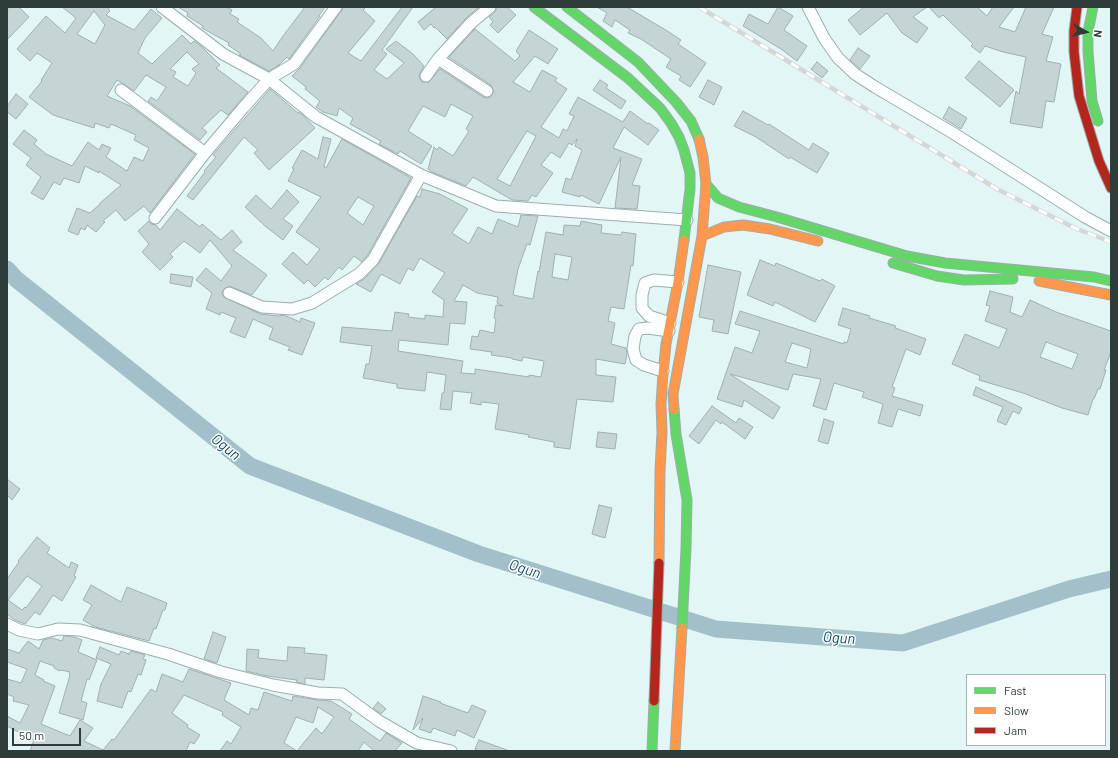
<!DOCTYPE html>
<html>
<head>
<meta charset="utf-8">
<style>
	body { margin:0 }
	#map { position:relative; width:1118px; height:758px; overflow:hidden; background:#e2f7f5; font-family:Barlow,sans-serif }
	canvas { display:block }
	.frame { position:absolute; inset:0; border:8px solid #2e3d3b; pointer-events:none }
	.legend { position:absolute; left:966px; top:674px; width:140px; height:72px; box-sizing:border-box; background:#fff; border:1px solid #abb1b1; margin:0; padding:5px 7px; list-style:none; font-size:12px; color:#2e3d3b }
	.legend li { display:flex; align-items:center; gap:8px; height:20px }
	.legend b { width:20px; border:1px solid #abb1b1 }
	.north { position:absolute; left:1066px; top:12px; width:40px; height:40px; -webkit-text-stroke:3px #fff; paint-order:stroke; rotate:98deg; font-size:11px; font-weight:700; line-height:16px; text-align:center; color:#2e3d3b }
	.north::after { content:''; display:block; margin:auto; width:14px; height:18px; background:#2e3d3b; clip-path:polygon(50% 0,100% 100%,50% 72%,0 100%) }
	.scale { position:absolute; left:12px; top:728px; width:69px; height:18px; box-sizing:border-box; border:2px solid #2e3d3b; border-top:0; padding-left:5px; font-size:12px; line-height:14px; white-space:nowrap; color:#2e3d3b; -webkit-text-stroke:3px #fff; paint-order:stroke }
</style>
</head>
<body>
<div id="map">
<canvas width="1118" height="758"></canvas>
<div class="frame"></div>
<ul class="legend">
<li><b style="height:5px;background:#63d668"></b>Fast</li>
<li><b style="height:5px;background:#ff974d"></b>Slow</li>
<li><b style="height:5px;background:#b3261e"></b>Jam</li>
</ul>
<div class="north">N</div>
<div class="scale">50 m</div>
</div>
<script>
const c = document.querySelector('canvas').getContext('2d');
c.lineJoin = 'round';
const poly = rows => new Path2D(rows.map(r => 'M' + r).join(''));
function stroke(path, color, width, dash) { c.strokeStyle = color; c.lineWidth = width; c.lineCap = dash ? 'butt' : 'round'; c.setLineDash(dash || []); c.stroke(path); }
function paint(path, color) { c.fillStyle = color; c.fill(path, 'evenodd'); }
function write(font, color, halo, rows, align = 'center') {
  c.font = font + ' Barlow,sans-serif'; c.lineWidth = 3; c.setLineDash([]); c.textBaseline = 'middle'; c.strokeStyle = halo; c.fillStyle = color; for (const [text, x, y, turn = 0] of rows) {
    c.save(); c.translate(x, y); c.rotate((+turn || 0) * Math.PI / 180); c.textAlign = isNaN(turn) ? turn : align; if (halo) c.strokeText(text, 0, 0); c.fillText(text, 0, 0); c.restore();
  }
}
const river = poly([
	[7,269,16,279,250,466,479,554,716,629,903,643,1069,589,1111,579]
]);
const building = poly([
	[11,7,19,7,29,17,7,40,7,11,11,7],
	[62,7,107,7,110,11,106,15,134,30,151,9,162,18,145,38,138,53,152,64,182,35,191,44,194,41,201,46,220,65,216,68,248,92,228,115,221,110,202,128,207,132,200,140,148,101,151,97,157,101,166,87,146,75,134,91,117,80,107,96,130,106,195,154,150,213,144,206,125,221,116,210,103,221,105,222,96,232,87,225,85,230,81,228,78,235,68,231,77,208,90,213,100,204,100,203,121,185,99,171,99,173,85,166,79,183,64,178,60,185,54,182,43,200,31,193,41,177,26,165,31,158,13,144,24,130,37,140,34,144,46,154,72,166,88,142,99,150,102,144,111,148,106,157,127,171,134,157,143,161,149,148,134,140,136,135,111,124,109,128,95,123,94,128,53,115,29,97,42,81,41,80,52,63,37,53,30,61,17,49,46,16,65,33,76,18,62,7],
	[94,11,105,25,95,44,77,34,94,11],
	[187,52,199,64,192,69,196,73,188,86,173,77,176,72,170,69,187,52],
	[178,7,226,7,232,10,230,14,239,19,237,22,261,38,273,51,283,36,305,7,325,7,319,16,320,16,289,59,287,57,279,65,269,71,239,55,241,54,228,45,229,43,202,28,203,26,187,16,188,13,178,7],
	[344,7,366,7,363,10,375,21,348,53,361,61,402,7,413,7,382,50,387,54,374,70,387,79,404,63,386,49,396,41,413,54,424,66,419,75,420,79,422,82,429,82,440,69,483,97,487,98,490,97,494,92,491,85,449,57,475,29,515,61,520,56,516,51,529,30,558,49,548,64,535,56,513,82,530,92,542,70,557,78,555,81,567,89,541,127,559,138,563,129,567,131,574,116,569,114,578,97,623,122,630,111,648,124,649,123,659,130,648,145,624,127,613,148,642,159,632,185,640,186,637,209,615,208,621,157,599,204,581,195,580,197,562,192,566,178,571,180,582,150,575,146,577,139,572,145,569,143,560,158,551,152,541,165,553,173,536,197,532,195,528,201,512,200,473,177,466,186,432,172,428,169,434,147,437,150,439,147,453,156,469,131,466,129,473,116,451,104,445,117,423,106,408,131,432,146,421,164,400,151,398,154,379,144,381,141,350,124,353,118,339,108,337,116,323,112,316,107,320,101,305,89,306,87,292,76,300,68,344,7],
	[527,131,536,136,510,186,497,179,527,131],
	[436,7,479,7,466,18,447,39,435,27,434,28,431,24,424,30,418,22,436,7],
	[497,7,507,7,516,15,498,33,490,25,493,22,489,17,495,12,497,7],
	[597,7,627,7,669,32,681,40,678,44,706,63,690,87,679,80,681,76,666,67,671,59,641,39,628,33,630,30,615,20,612,27,603,21,607,13,597,7],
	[778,7,793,16,784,30,807,46,797,61,781,49,743,26,749,14,768,24,778,7],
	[864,7,927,7,913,17,928,28,917,43,902,33,887,13,860,35,848,20,864,7],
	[929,7,977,7,987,16,993,7,1014,7,999,27,1015,32,1026,7,1054,7,1042,34,1053,37,1046,61,1061,64,1054,102,1046,101,1042,128,1010,123,1016,91,1019,94,1026,57,1003,52,985,46,980,53,971,46,973,44,943,15,939,18,929,7],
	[858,48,870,56,860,69,850,60,858,48],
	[979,61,1014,90,1000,107,965,78,979,61],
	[817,62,828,71,822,78,811,69,817,62],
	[600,80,608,85,606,88,626,101,621,109,593,90,600,80],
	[708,80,722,87,714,105,699,97,708,80],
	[270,89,298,113,298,112,303,115,315,128,269,170,254,153,258,150,244,137,193,200,187,196,205,172,204,171,216,157,213,155,270,89],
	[16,94,28,104,16,119,7,112,7,106,16,94],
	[949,107,967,118,961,129,943,118,949,107],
	[743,111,768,125,769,124,809,150,813,143,829,153,817,173,790,157,789,159,756,137,734,126,743,111],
	[323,137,331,139,324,167,326,168,342,139,411,178,367,256,362,262,354,256,342,270,339,267,328,280,325,277,315,287,308,280,304,284,282,264,293,252,307,265,320,249,296,232,321,197,288,181,294,169,292,168,302,150,318,159,323,137],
	[358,197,374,206,363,225,347,213,358,197],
	[422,189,440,194,468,209,452,233,469,244,478,227,492,234,498,219,518,227,521,215,538,216,530,245,527,244,518,269,513,295,533,299,538,271,539,272,546,232,563,235,564,225,580,226,581,221,602,225,601,233,621,235,622,232,636,234,633,266,631,265,624,309,611,307,608,321,615,323,611,344,626,348,627,354,625,364,596,359,596,375,616,377,613,402,577,399,570,449,554,447,554,442,528,437,529,435,495,429,499,404,481,402,481,405,470,403,472,393,453,391,451,410,440,409,442,393,444,393,446,375,427,372,425,391,397,388,397,384,363,378,366,364,369,364,372,346,340,342,342,327,392,331,395,312,409,314,408,317,425,319,425,315,443,317,444,300,432,292,445,273,420,258,413,271,408,268,400,284,381,274,371,292,356,284,364,279,379,263,417,196,420,197,422,189],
	[555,254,572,257,568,280,552,277,555,254],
	[463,285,477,293,498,297,497,303,503,306,496,305,494,318,496,319,494,333,480,330,478,337,472,336,470,349,492,352,491,355,512,358,512,359,522,361,523,357,544,361,541,377,529,375,529,377,475,369,475,374,461,373,463,361,398,351,399,340,448,345,450,323,465,324,467,302,454,301,463,285],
	[287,190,299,202,283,219,293,226,283,240,265,226,245,207,256,195,271,209,287,190],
	[177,209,200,227,202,224,221,240,232,230,242,242,233,250,267,275,252,295,229,286,223,290,222,294,224,297,260,314,278,316,284,315,300,322,301,318,315,323,302,355,288,350,290,347,269,339,273,328,253,319,245,338,230,332,236,318,221,312,220,315,206,309,212,293,196,280,206,268,221,281,232,266,210,240,200,253,184,241,170,254,173,257,160,270,142,252,149,244,138,231,149,221,151,224,156,225,160,230,177,209],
	[760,260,775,266,776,263,820,281,822,279,835,286,815,322,775,302,773,306,747,295,760,260],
	[708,265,741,272,728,334,712,331,714,320,699,317,708,265],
	[171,274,193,277,191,287,170,283,171,274],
	[990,291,1013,297,1010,312,1022,317,1030,300,1056,312,1111,331,1111,352,1104,370,1106,370,1100,389,1098,389,1094,399,1093,399,1088,415,1062,408,1023,393,979,380,980,376,952,364,965,334,999,348,1007,329,985,321,990,306,986,305,990,291],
	[1046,342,1078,354,1072,369,1040,357,1046,342],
	[843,308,870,316,869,318,896,326,895,328,926,339,920,355,906,349,892,387,895,388,892,396,923,405,920,416,898,409,892,427,878,423,883,404,862,397,864,392,834,383,826,410,813,406,821,379,793,374,788,390,730,374,780,407,773,419,744,400,742,407,717,399,735,347,752,353,760,331,735,324,740,311,844,344,844,342,847,343,851,329,838,325,843,308],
	[792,343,811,349,807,368,785,362,792,343],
	[976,387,1022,408,1019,414,1013,411,1006,425,997,421,1003,407,973,395,976,387],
	[712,406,736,423,739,418,753,427,745,439,722,422,721,424,716,420,699,444,689,436,712,406],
	[824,419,834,422,828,444,818,441,824,419],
	[598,432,617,434,615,449,596,447,598,432],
	[7,479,20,489,12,500,7,495,7,479],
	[599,505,612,508,605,538,592,534,599,505],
	[37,537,50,548,47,553,69,568,71,562,78,565,74,576,76,577,62,601,53,595,40,615,35,612,25,624,15,620,7,614,7,579,19,562,18,561,37,537],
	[27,576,42,586,26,608,25,607,22,610,8,600,27,576],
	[91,585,121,602,127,587,167,603,165,610,163,610,156,629,154,628,149,641,95,627,83,620,92,605,83,600,91,585],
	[213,632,226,637,217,663,204,659,213,632],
	[64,636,74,637,82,640,78,652,97,660,89,680,87,679,81,701,87,703,83,720,59,713,70,675,69,674,70,672,61,670,60,671,54,668,54,666,40,661,35,675,44,680,43,681,55,686,41,724,70,736,80,720,93,728,84,741,103,750,112,739,114,740,151,689,156,692,162,674,183,682,189,669,231,683,224,700,249,715,251,708,258,710,264,692,292,701,293,696,317,700,331,701,352,714,349,719,380,741,386,733,402,743,395,751,374,751,364,742,358,751,220,751,227,741,231,744,241,727,222,715,223,712,184,695,172,713,188,725,187,727,200,735,194,744,190,742,186,751,30,751,34,740,7,726,7,716,20,723,29,705,13,701,14,697,7,694,7,679,21,683,27,669,7,662,7,649,19,653,28,641,39,649,43,640,52,638,62,641,64,636],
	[318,707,334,717,322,734,316,728,297,751,284,743,296,717,313,723,318,707],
	[100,647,119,655,121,651,129,654,131,651,145,655,143,659,146,660,141,675,138,674,131,692,128,691,122,708,97,701,101,684,111,664,96,658,100,647],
	[288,647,305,648,304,653,327,655,324,680,305,678,305,684,296,682,297,680,267,676,246,671,247,649,259,650,258,658,287,661,288,647],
	[423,696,441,702,440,703,468,713,472,705,486,711,474,738,457,730,455,736,433,728,431,733,419,729,423,718,413,730,423,696],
	[378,702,386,709,381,714,373,708,378,702],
	[479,740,507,750,507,751,480,751,475,749,479,740]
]);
const street = poly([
	[162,7,223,54,269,79,316,117,421,175,496,206,687,220],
	[808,7,824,38,838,58,855,74,875,87,953,133,1085,217,1111,231],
	[438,59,487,91],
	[426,76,438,59,471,23,490,7],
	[121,90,205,153],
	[155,218,205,153,243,108,269,79,294,64,336,7],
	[229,293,262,307,292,309,312,303,359,274,373,260,421,175],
	[670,323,649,316,642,308,642,295,645,283,654,280,678,282],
	[663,371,644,365,636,360,633,349,635,336,639,329,648,328,669,331],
	[7,624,19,630,38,634,58,629,80,630,168,654,221,672,273,685,318,693,342,694,379,721,417,743,451,751]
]);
const fast = poly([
	[534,7,628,78,660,108,671,123,679,137,684,150,690,173,690,189,684,240],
	[567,7,638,62,676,102,691,121,699,139],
	[1093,7,1088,32,1088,51,1092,101,1098,121],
	[706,184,718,198,739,207,777,217,907,256,945,263,1094,277,1111,281],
	[893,263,937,276,964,280,1013,279],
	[674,409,676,434,687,500,686,549,682,628],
	[652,751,654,701]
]);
const slow = poly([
	[702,236,724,227,743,225,770,229,818,241],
	[1039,281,1111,295],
	[674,409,673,394,702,236,706,184,703,157,699,139],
	[659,563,660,471,662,432,661,404,663,374,666,344,678,282,684,240],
	[675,751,682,628]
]);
const jam = poly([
	[1077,7,1074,31,1074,52,1079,96,1099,161,1111,188],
	[654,701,659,563]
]);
const rail = poly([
	[699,7,997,189,1077,229,1111,242]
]);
const waterNames = [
	["Ogun",226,447,39],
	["Ogun",525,569,18],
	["Ogun",839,638,4]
];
stroke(river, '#a3c0ca', 17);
paint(building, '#c5d5d6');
stroke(building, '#a0b0b0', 1);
stroke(street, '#9dadac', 13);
stroke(fast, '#9dadac', 11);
stroke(slow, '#9dadac', 11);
stroke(jam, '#9dadac', 11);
stroke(street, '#fbfefe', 11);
stroke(fast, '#63d668', 9);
stroke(slow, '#ff974d', 9);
stroke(jam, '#b3261e', 9);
stroke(rail, '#d2d8d7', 4.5);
stroke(rail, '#fff', 3, [9]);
write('italic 15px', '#0e4d65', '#fff', waterNames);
</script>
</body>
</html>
